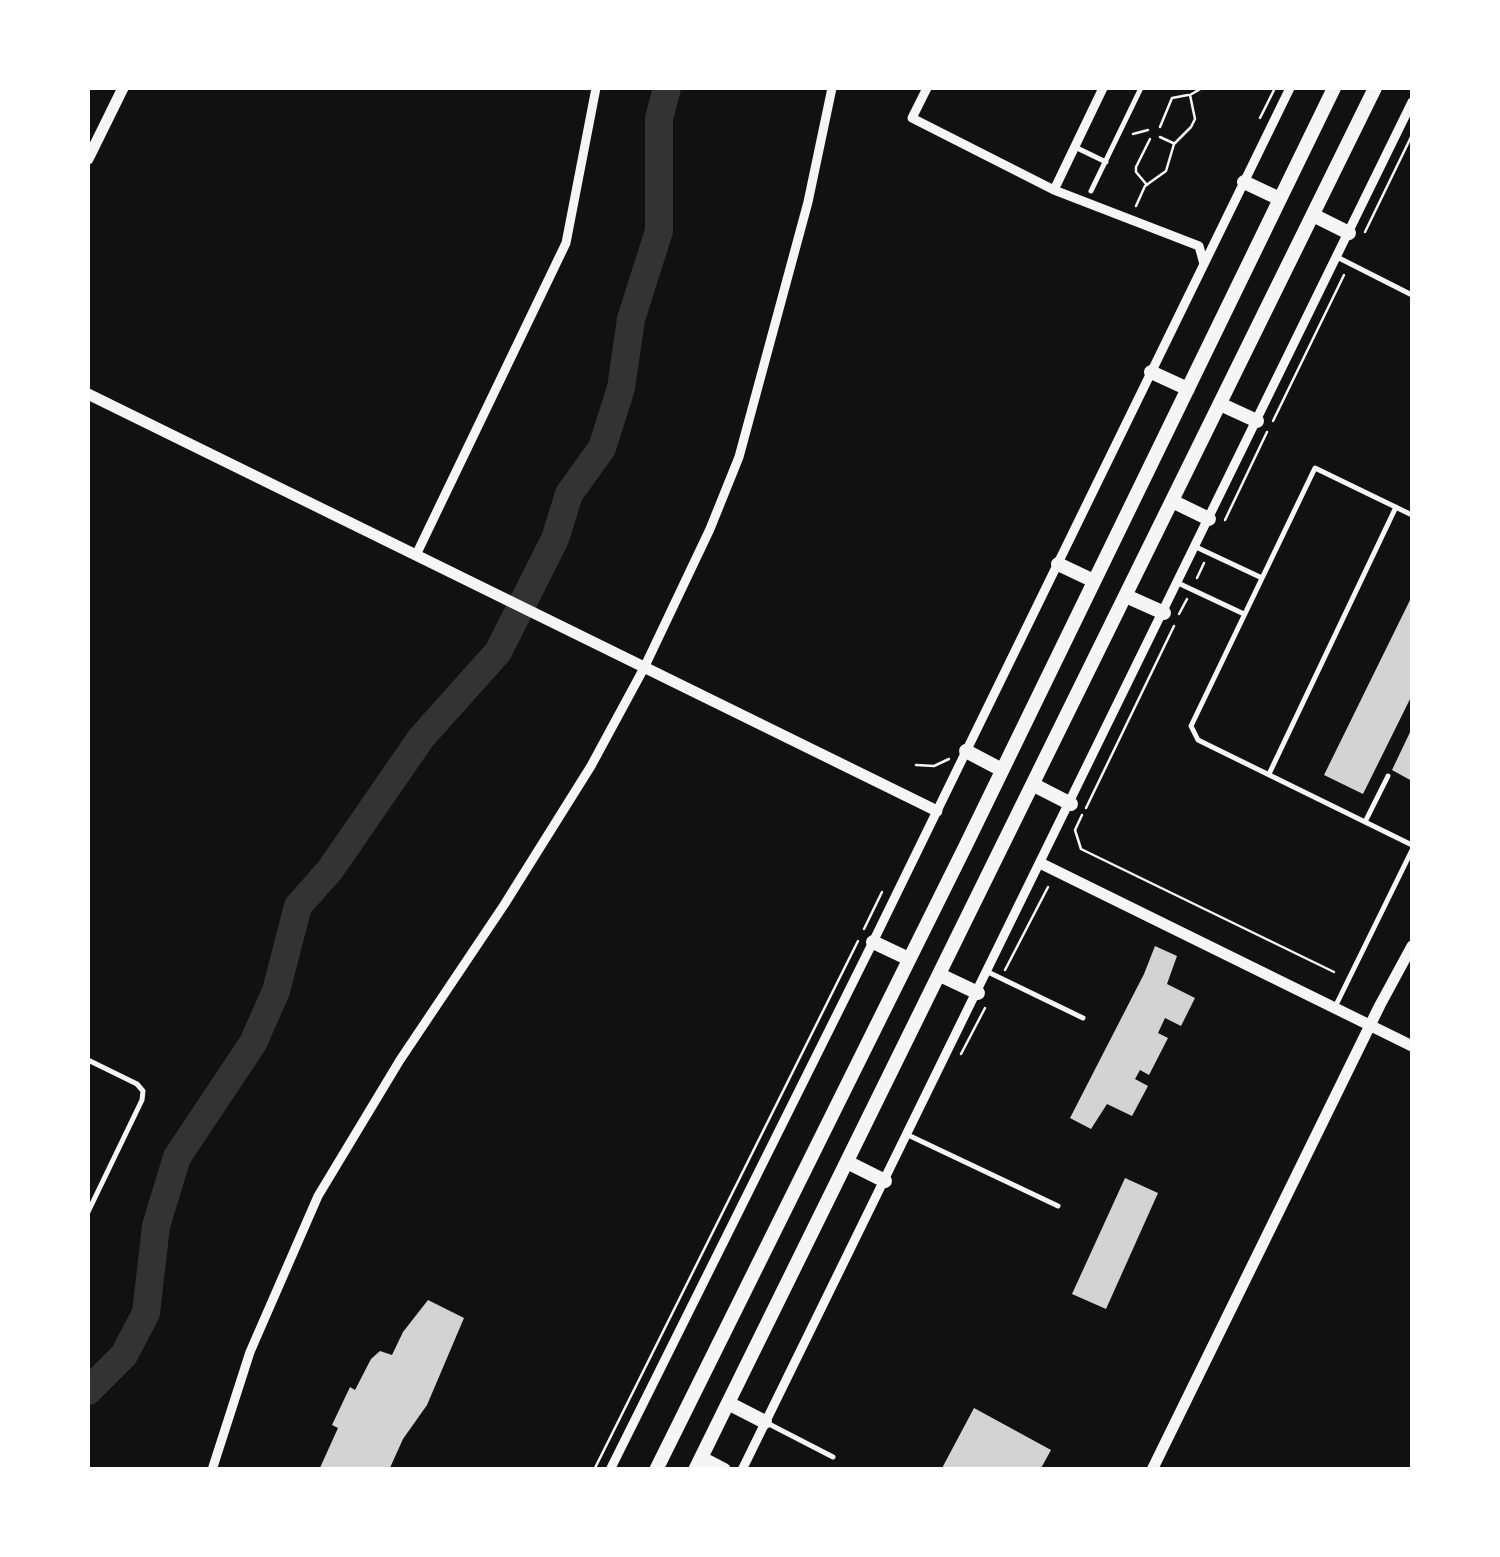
<!DOCTYPE html>
<html>
<head>
<meta charset="utf-8">
<style>
	body { margin:0 }
	#map { position:relative; width:1500px; height:1557px; overflow:hidden; background:#111; font-family:"IBM Plex Serif",serif }
	canvas { display:block }
	.frame { position:absolute; inset:0; border:90px solid #fff; pointer-events:none }
</style>
</head>
<body>
<div id="map">
<canvas width="1500" height="1557"></canvas>
<div class="frame"></div>
</div>
<script>
const c = document.querySelector('canvas').getContext('2d');
c.lineJoin = 'round';
const poly = rows => new Path2D(rows.map(r => 'M' + r).join(''));
function stroke(path, color, width, dash) { c.strokeStyle = color; c.lineWidth = width; c.lineCap = dash ? 'butt' : 'round'; c.setLineDash(dash || []); c.stroke(path); }
function paint(path, color) { c.fillStyle = color; c.fill(path, 'evenodd'); }
const river = poly([
	[88,1391,124,1355,146,1313,156,1226,177,1157,253,1043,276,991,298,906,330,870,421,738,498,652,555,539,569,494,602,448,621,388,631,319,659,231,659,119,667,88]
]);
const building = poly([
	[1412,596,1412,695,1363,794,1324,775],
	[1412,728,1412,781,1392,770],
	[1155,946,1177,956,1167,984,1195,998,1181,1026,1165,1018,1158,1033,1168,1038,1149,1075,1140,1070,1135,1079,1148,1086,1132,1116,1107,1104,1091,1129,1070,1118,1144,974],
	[1125,1178,1158,1193,1106,1309,1072,1294],
	[428,1300,464,1318,427,1405,403,1439,389,1470,319,1470,338,1428,332,1425,350,1387,355,1390,371,1359,380,1351,392,1355,403,1332],
	[974,1408,1051,1450,1040,1470,941,1470]
]);
const path = poly([
	[1260,118,1275,88],
	[1160,127,1172,98,1188,95],
	[1133,134,1148,130],
	[1160,137,1173,143],
	[1147,185,1136,172,1136,167,1150,139],
	[1136,206,1145,186,1166,171,1174,144,1191,127,1195,119,1190,95,1202,88],
	[1365,232,1412,135],
	[1273,421,1344,275],
	[1225,520,1267,432],
	[1197,578,1204,563],
	[1179,614,1187,599],
	[916,765,934,766,949,759],
	[1086,808,1174,626],
	[1082,815,1075,830,1081,849,1334,972],
	[864,929,882,892],
	[1005,970,1048,887],
	[961,1054,985,1008],
	[594,1470,858,941]
]);
const service = poly([
	[1077,148,1106,162],
	[1091,191,1141,88],
	[1337,257,1412,295],
	[1412,515,1315,468,1191,726,1198,740,1412,845],
	[1196,547,1262,578],
	[1178,583,1244,614],
	[1269,774,1396,507],
	[1365,822,1388,776],
	[988,972,1083,1018],
	[1336,1005,1412,850],
	[88,1060,137,1084,143,1091,142,1100,88,1212],
	[908,1135,1058,1206],
	[769,1424,833,1457]
]);
const minor = poly([
	[927,88,912,118,1054,190,1199,246,1204,264],
	[1054,190,1103,88],
	[416,555,566,243,596,88],
	[212,1470,250,1352,318,1196,400,1060,504,905,591,766,644,668,710,529,739,457,808,202,832,88],
	[610,1470,873,942,1290,88],
	[742,1470,1412,102]
]);
const tertiary = poly([
	[88,159,123,88],
	[88,394,937,811],
	[1042,864,1412,1046],
	[1152,1470,1380,1005,1412,946]
]);
const primary = poly([
	[1244,182,1280,199],
	[1313,215,1349,233],
	[1151,372,1188,389],
	[1220,404,1257,421],
	[1172,501,1209,519],
	[1058,564,1094,581],
	[1126,596,1164,613],
	[966,751,1002,770],
	[1034,785,1071,804],
	[873,942,909,959],
	[940,975,978,993],
	[847,1162,885,1181],
	[728,1403,765,1422],
	[701,1458,724,1470],
	[656,1470,965,847,1334,88],
	[695,1470,1375,88]
]);
stroke(river, '#333', 28);
paint(building, '#d3d3d3');
stroke(path, '#f5f5f5', 2.5);
stroke(service, '#f5f5f5', 5);
stroke(minor, '#f5f5f5', 9);
stroke(tertiary, '#f5f5f5', 11);
stroke(primary, '#f5f5f5', 14);
</script>
</body>
</html>
